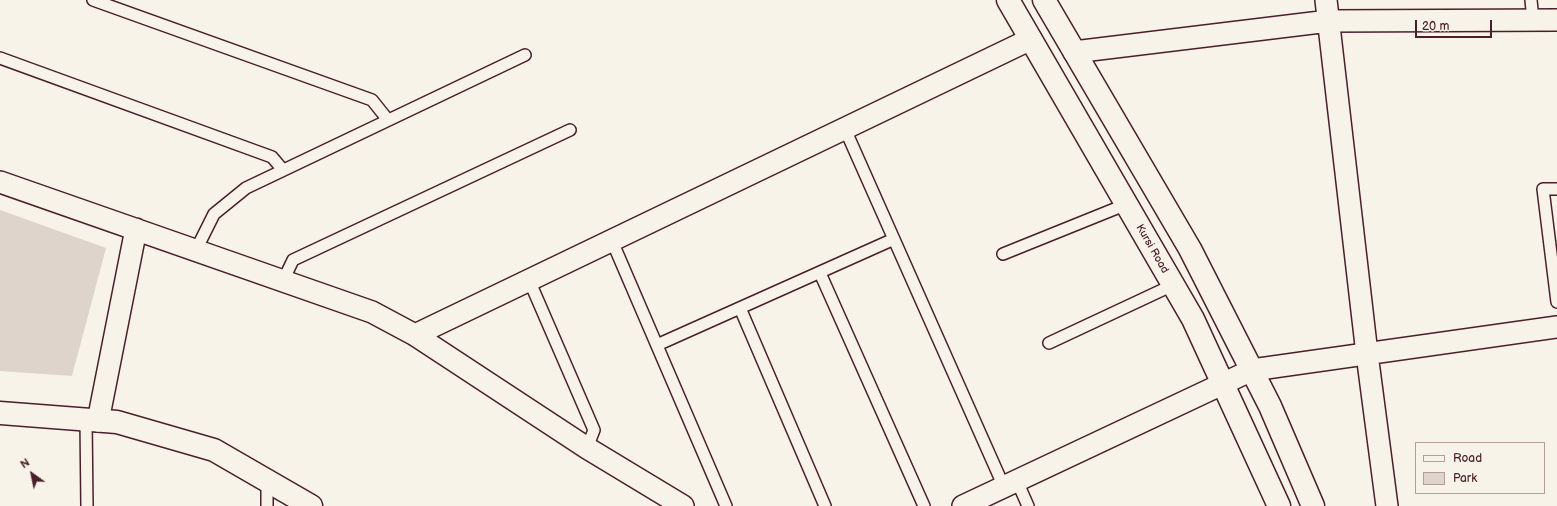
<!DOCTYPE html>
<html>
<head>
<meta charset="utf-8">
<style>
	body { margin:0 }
	#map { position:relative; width:1557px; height:506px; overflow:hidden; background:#f7f3e8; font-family:"Balsamiq Sans",sans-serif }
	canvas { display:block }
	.legend { position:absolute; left:1415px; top:442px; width:130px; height:52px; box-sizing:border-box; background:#f7f3e8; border:1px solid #b29e9c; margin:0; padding:5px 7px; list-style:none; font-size:12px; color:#4a1f2b }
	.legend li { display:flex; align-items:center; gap:8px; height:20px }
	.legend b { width:20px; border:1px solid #b29e9c }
	.north { position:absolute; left:12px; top:454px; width:40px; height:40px; -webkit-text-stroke:3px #f7f3e8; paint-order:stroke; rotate:327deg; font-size:11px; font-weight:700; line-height:16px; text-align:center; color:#4a1f2b }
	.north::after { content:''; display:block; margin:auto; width:14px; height:18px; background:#4a1f2b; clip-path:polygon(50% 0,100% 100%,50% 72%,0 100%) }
	.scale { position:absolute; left:1415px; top:20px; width:77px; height:18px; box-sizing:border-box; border:2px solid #4a1f2b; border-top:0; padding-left:5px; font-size:12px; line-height:14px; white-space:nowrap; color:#4a1f2b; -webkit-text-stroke:3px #f7f3e8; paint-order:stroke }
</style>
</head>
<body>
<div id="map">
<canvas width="1557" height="506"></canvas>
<ul class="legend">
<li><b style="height:5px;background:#f7f3e8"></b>Road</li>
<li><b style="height:11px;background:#ded4cc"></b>Park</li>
</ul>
<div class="north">N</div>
<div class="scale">20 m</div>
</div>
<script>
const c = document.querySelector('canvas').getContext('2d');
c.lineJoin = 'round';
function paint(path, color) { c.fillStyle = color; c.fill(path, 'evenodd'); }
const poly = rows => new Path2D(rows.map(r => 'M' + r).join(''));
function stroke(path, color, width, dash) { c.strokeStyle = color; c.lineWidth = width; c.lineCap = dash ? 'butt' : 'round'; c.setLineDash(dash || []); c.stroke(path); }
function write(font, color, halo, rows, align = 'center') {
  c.font = font + ' "Balsamiq Sans",sans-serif'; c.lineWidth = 3.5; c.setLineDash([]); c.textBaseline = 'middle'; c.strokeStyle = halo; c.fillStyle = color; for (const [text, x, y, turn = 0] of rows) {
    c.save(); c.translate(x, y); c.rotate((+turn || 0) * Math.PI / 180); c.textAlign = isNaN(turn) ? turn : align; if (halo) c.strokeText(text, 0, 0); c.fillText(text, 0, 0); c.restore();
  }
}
const green = poly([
	[0,210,106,248,72,376,0,371]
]);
const service = poly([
	[93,0,372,100,388,120],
	[1531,0,1533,20],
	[0,58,272,157,283,170],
	[845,129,1004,487],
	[1557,189,1543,189,1557,302],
	[612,241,726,506],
	[196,250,214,214,246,188,525,55],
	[1003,254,1127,204],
	[820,273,924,506],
	[529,280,594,430,587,448],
	[283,281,293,260,570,130],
	[740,308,825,506],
	[1049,343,1173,285],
	[657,345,894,239],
	[86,420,87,506],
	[1017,481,1028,506],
	[267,506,267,481]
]);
const minor = poly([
	[1326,0,1367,354,1387,506],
	[1074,52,1329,21,1557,20],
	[0,182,372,312,415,335,587,448,683,506],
	[415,335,1031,39],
	[98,421,136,229],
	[963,506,1252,370,1557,327]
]);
const tertiary = poly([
	[0,413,117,422,214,450,311,506]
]);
const secondary = poly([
	[1008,0,1193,319,1279,506],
	[1044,0,1190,249,1270,406,1313,506]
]);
const streetNames = [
	["Kursi Road",1152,249,60]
];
paint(green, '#ded4cc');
stroke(service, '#4a1f2b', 14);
stroke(minor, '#4a1f2b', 24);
stroke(tertiary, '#4a1f2b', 25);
stroke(secondary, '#4a1f2b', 25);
stroke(service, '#f7f3e8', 11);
stroke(minor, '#f7f3e8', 21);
stroke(tertiary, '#f7f3e8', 22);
stroke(secondary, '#f7f3e8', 22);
write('11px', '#4a1f2b', '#f7f3e8', streetNames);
</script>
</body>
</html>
